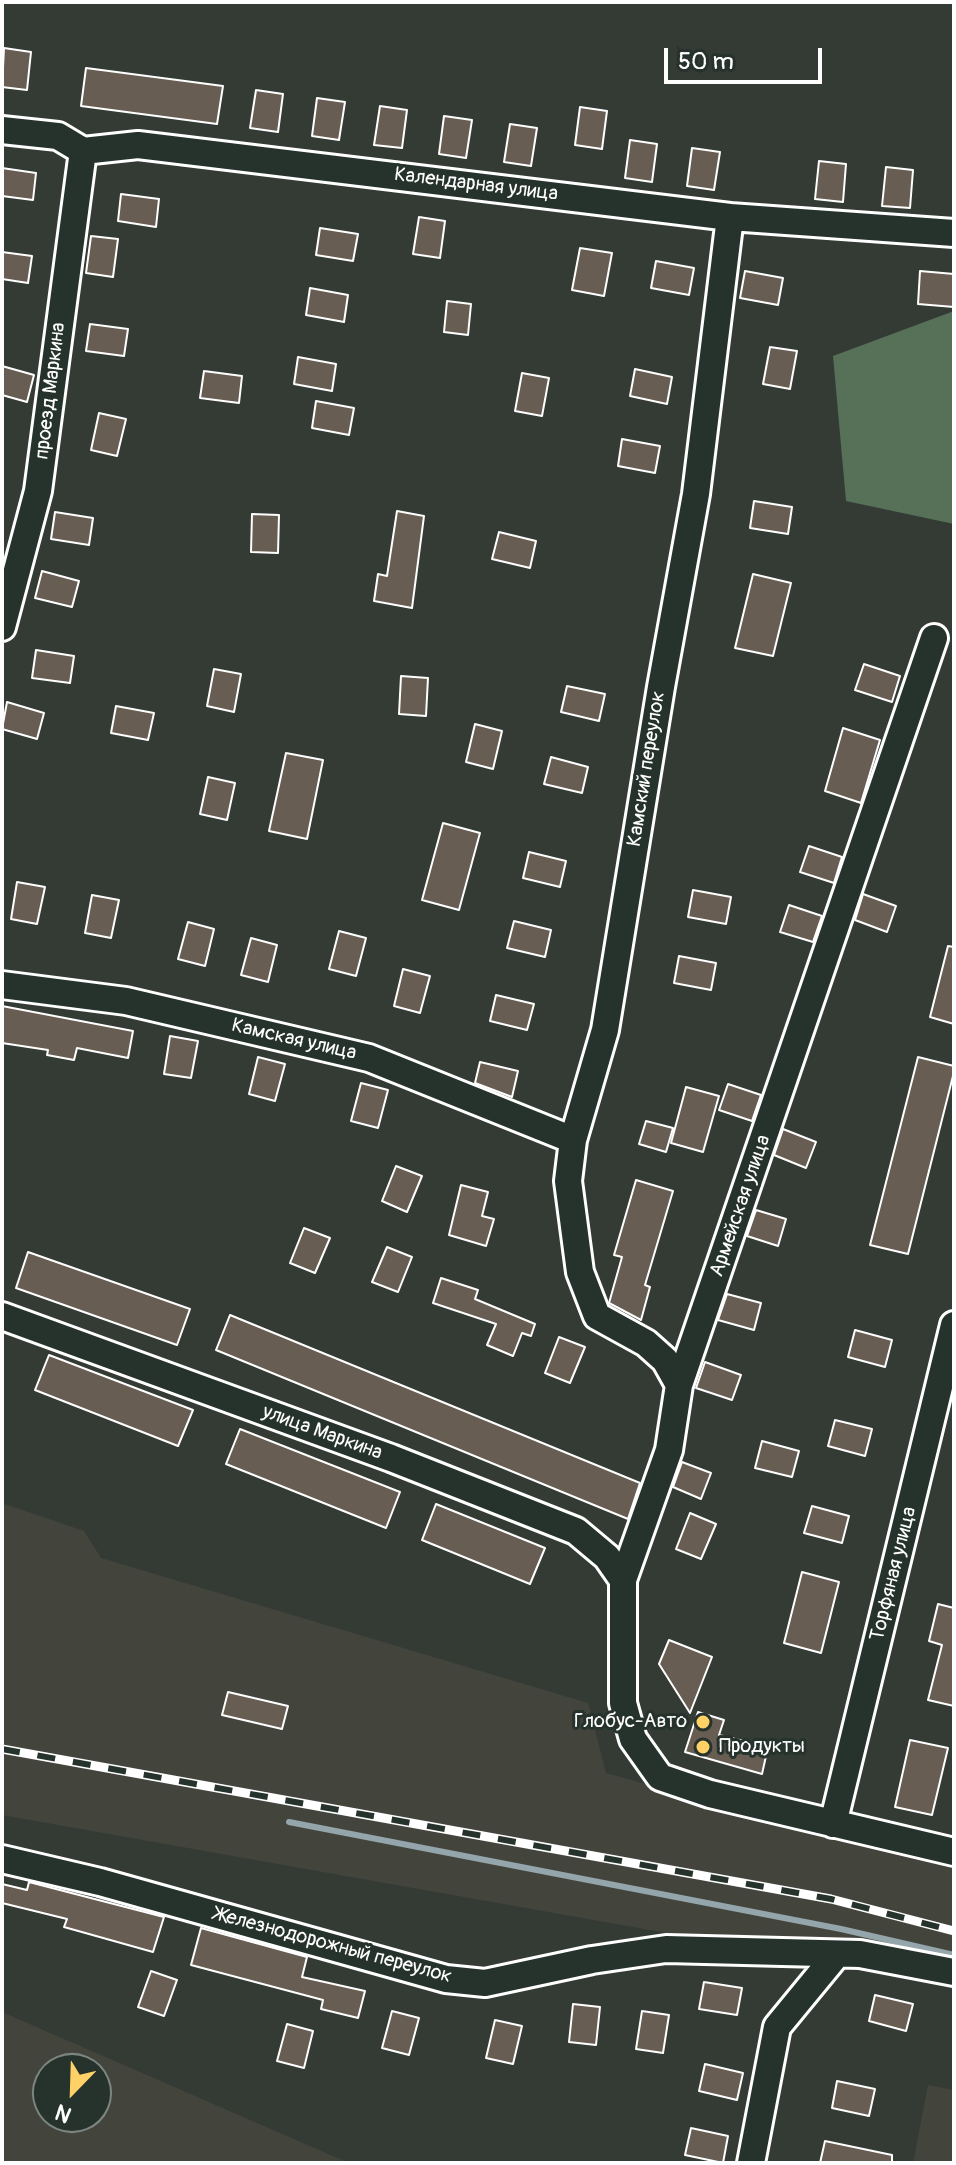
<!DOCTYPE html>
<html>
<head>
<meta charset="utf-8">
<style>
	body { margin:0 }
	#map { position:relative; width:956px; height:2165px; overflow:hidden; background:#333b34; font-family:Pangolin,sans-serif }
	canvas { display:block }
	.frame { position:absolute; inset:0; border:4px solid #fff; pointer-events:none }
	.north { position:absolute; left:32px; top:2053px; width:80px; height:80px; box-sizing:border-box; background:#26332d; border:2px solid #7d8581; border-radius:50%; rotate:203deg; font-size:22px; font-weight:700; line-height:32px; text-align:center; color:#fff }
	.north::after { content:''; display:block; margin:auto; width:28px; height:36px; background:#ffd166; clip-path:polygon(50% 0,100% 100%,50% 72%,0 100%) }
	.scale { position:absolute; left:664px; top:48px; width:158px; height:36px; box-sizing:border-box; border:4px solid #fff; border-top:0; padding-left:10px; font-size:24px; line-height:28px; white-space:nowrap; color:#fff; -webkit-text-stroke:6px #26332d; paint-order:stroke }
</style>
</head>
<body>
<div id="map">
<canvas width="956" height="2165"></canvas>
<div class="frame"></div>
<div class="north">N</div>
<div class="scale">50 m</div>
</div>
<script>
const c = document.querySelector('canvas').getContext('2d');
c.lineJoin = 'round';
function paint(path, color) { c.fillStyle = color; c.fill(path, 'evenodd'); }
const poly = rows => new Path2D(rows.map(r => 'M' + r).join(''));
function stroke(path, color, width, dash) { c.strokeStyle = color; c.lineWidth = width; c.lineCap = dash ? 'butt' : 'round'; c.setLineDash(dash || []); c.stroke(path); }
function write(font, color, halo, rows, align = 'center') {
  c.font = font + ' Pangolin,sans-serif'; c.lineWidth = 6; c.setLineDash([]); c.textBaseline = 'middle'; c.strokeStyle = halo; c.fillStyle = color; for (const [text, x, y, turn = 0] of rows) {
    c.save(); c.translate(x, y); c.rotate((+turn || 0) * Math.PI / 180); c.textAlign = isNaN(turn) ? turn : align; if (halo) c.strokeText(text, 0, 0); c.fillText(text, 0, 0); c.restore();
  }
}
const built = poly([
	[2,1503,84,1531,101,1558,588,1703,606,1773,954,1869,954,1984,2,1815],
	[2,2012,349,2163,2,2163],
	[48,2069,96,2069,96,2117,48,2117],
	[928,2085,954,2090,954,2163,913,2163]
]);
const green = poly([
	[954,311,954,524,846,501,833,356]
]);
const stream = poly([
	[289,1822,841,1929,954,1955]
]);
const building = poly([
	[4,48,31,52,27,90,2,87,4,48],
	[86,68,223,86,217,124,81,106,86,68],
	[256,90,283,94,278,132,250,128,256,90],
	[317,98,345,102,339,140,312,136,317,98],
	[380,106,407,110,402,148,374,145,380,106],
	[580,107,607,111,602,149,575,145,580,107],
	[444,116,472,120,466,158,439,154,444,116],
	[510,124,537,128,531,166,504,162,510,124],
	[630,140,657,144,652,182,625,178,630,140],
	[692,148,720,152,714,190,687,186,692,148],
	[819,161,846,164,843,202,815,199,819,161],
	[886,167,913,170,910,208,882,206,886,167],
	[2,168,36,173,33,200,2,196,2,168],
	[121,194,159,199,156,227,118,221,121,194],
	[419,217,445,221,440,258,413,254,419,217],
	[320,228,358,234,353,261,316,255,320,228],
	[91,236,118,239,113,277,86,273,91,236],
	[580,248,612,253,604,296,572,290,580,248],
	[2,252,32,256,28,283,2,279,2,252],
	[656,261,694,268,689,295,651,288,656,261],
	[745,271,783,278,778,305,740,298,745,271],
	[920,271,954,274,954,307,918,304,920,271],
	[310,288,348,295,344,322,306,315,310,288],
	[447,301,471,304,468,335,444,332,447,301],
	[90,324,128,329,124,356,86,351,90,324],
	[770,347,797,351,790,389,763,384,770,347],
	[298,357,336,364,332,391,294,384,298,357],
	[2,366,34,375,27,402,2,395,2,366],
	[635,369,672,377,667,404,630,396,635,369],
	[204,371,242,376,239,403,200,398,204,371],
	[522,373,549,378,542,416,515,411,522,373],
	[316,401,354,408,349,435,312,428,316,401],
	[99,413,126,419,117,456,91,450,99,413],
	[622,439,660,446,655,473,618,466,622,439],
	[754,501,792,507,788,534,750,528,754,501],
	[397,511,424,516,412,608,374,601,378,574,387,576,397,511],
	[55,512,93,518,89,545,51,539,55,512],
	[252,514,279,515,278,553,251,552,252,514],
	[499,532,536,541,530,568,492,559,499,532],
	[42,571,79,581,72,607,35,598,42,571],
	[753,574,791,583,773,656,735,648,753,574],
	[36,650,74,656,70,683,32,678,36,650],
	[864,664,900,676,892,702,855,690,864,664],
	[214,669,241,674,234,712,207,706,214,669],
	[401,676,428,678,426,716,399,714,401,676],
	[567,686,605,694,599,721,561,712,567,686],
	[7,702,44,713,37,739,2,729,7,702],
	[116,706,154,713,148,740,111,733,116,706],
	[475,724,502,731,493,769,466,762,475,724],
	[843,728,880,740,861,803,825,791,843,728],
	[286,753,323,760,307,839,269,831,286,753],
	[551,757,588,767,582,793,544,784,551,757],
	[208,777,235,783,227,820,200,814,208,777],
	[443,823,480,833,459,910,422,900,443,823],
	[809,846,842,857,834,883,800,872,809,846],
	[529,852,566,861,560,887,523,878,529,852],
	[17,882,45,887,37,924,11,919,17,882],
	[693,890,731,897,726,924,688,917,693,890],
	[863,894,896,906,887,932,855,920,863,894],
	[92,895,119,900,111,938,85,933,92,895],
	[789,905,822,916,813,942,780,932,789,905],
	[514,921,551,930,545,957,507,948,514,921],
	[188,922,214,929,205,966,178,959,188,922],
	[339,931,366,938,356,976,329,969,339,931],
	[251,938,277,945,268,982,241,975,251,938],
	[948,946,954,947,954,1024,930,1017,948,946],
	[679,956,716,963,711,990,674,983,679,956],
	[403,969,430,976,420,1013,394,1006,403,969],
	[496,995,534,1004,527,1030,490,1021,496,995],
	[2,1006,133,1031,128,1058,77,1048,74,1060,47,1055,48,1050,2,1043,2,1006],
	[170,1036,198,1041,191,1078,164,1074,170,1036],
	[258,1057,285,1064,275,1101,249,1094,258,1057],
	[918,1057,954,1066,954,1072,908,1254,870,1245,918,1057],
	[480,1062,518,1071,512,1097,475,1083,480,1062],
	[361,1083,388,1090,378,1128,351,1121,361,1083],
	[728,1084,761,1095,752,1121,719,1110,728,1084],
	[686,1087,719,1096,703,1152,671,1143,686,1087],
	[646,1121,673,1128,666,1152,639,1144,646,1121],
	[783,1129,816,1142,806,1168,774,1155,783,1129],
	[396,1166,422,1176,407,1212,382,1201,396,1166],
	[636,1180,673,1191,645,1285,650,1287,641,1320,609,1303,622,1257,614,1255,636,1180],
	[461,1185,488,1192,482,1216,494,1219,486,1246,449,1235,461,1185],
	[756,1210,786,1219,778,1246,747,1236,756,1210],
	[304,1228,330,1238,315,1273,290,1263,304,1228],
	[387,1247,412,1257,398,1292,372,1282,387,1247],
	[28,1252,190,1309,177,1345,16,1288,28,1252],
	[441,1278,478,1290,475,1299,535,1324,531,1336,522,1333,513,1356,487,1345,496,1324,433,1303,441,1278],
	[727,1294,761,1303,754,1330,718,1320,727,1294],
	[230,1315,640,1483,628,1519,216,1350,230,1315],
	[855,1330,892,1340,885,1367,848,1357,855,1330],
	[559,1337,585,1347,570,1383,545,1373,559,1337],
	[49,1355,193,1410,178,1446,35,1390,49,1355],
	[705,1362,741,1375,732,1400,696,1388,705,1362],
	[835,1420,872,1429,865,1456,828,1446,835,1420],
	[240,1429,400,1492,386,1528,226,1464,240,1429],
	[762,1441,799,1451,792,1477,755,1468,762,1441],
	[682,1462,711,1473,701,1499,673,1487,682,1462],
	[436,1504,545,1548,530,1584,422,1540,436,1504],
	[812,1506,849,1516,842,1543,804,1533,812,1506],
	[690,1513,716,1524,701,1559,676,1549,690,1513],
	[802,1572,839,1582,821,1653,784,1643,802,1572],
	[938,1604,954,1608,954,1706,928,1700,942,1645,929,1641,938,1604],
	[669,1640,712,1657,690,1713,659,1664,669,1640],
	[228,1692,288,1706,282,1729,222,1715,228,1692],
	[698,1712,724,1720,719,1735,768,1747,762,1774,685,1752,698,1712],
	[910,1740,948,1748,932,1815,895,1807,910,1740],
	[29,1882,164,1917,153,1952,64,1927,67,1919,2,1903,2,1884,27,1890,29,1882],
	[201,1928,307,1957,302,1977,365,1991,358,2018,321,2009,323,2000,191,1965,201,1928],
	[151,1971,177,1980,164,2016,138,2007,151,1971],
	[704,1982,742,1988,737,2015,699,2009,704,1982],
	[875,1995,913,2004,906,2031,869,2021,875,1995],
	[573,2004,600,2007,596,2045,569,2042,573,2004],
	[392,2011,419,2018,409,2055,382,2048,392,2011],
	[642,2011,669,2015,663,2053,636,2049,642,2011],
	[495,2020,522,2026,513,2064,486,2058,495,2020],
	[287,2024,313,2031,304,2068,277,2061,287,2024],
	[705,2064,743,2073,737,2100,699,2091,705,2064],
	[837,2081,875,2089,869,2116,832,2108,837,2081],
	[691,2128,728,2136,723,2163,685,2155,691,2128],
	[825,2141,892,2155,892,2163,820,2163,825,2141]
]);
const street = poly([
	[2,130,58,136,83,151,138,145,730,217,954,233],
	[2,627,38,491,83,151],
	[934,638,679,1385,669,1450,623,1580,623,1703,633,1739,660,1777,710,1794,954,1852],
	[2,985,126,1001,369,1058,573,1140],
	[2,1316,391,1458,576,1531,607,1557,623,1580],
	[679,1385,665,1360,646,1343,597,1316,580,1272,568,1181,573,1140,605,1030,661,687,696,494,730,217],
	[833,1824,954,1325],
	[2,1859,100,1882,446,1979,485,1983,592,1960,666,1949,860,1954,954,1972],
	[751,2163,777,2027,837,1954]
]);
const rail = poly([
	[2,1749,831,1899,954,1931]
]);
const markers = [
	[703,1722,8,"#ffd166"],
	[703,1747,8,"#ffd166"]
];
const streetNames = [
	["Календарная улица",476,185,7],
	["проезд Маркина",51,391,-83],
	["Камский переулок",647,769,-81],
	["Камская улица",294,1040,13],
	["Армейская улица",741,1206,-71],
	["улица Маркина",322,1433,20],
	["Торфяная улица",894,1574,-76],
	["Железнодорожный переулок",333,1946,15]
];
const poiNames = [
	["Глобус-Авто",687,1722],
	["Продукты",719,1747,"left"]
];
paint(built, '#43453d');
paint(green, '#567158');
stroke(stream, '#94a5ab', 6);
paint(building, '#675d52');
stroke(building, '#fff', 2);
stroke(street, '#fff', 32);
stroke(street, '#26332d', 26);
stroke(rail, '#fff', 9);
stroke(rail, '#26332d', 6, [18]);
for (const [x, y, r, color] of markers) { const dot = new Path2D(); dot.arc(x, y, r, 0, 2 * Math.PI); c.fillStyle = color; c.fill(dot); stroke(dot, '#26332d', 3); }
write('20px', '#fff', '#26332d', streetNames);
write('20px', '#fff', '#26332d', poiNames, 'right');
</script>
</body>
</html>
